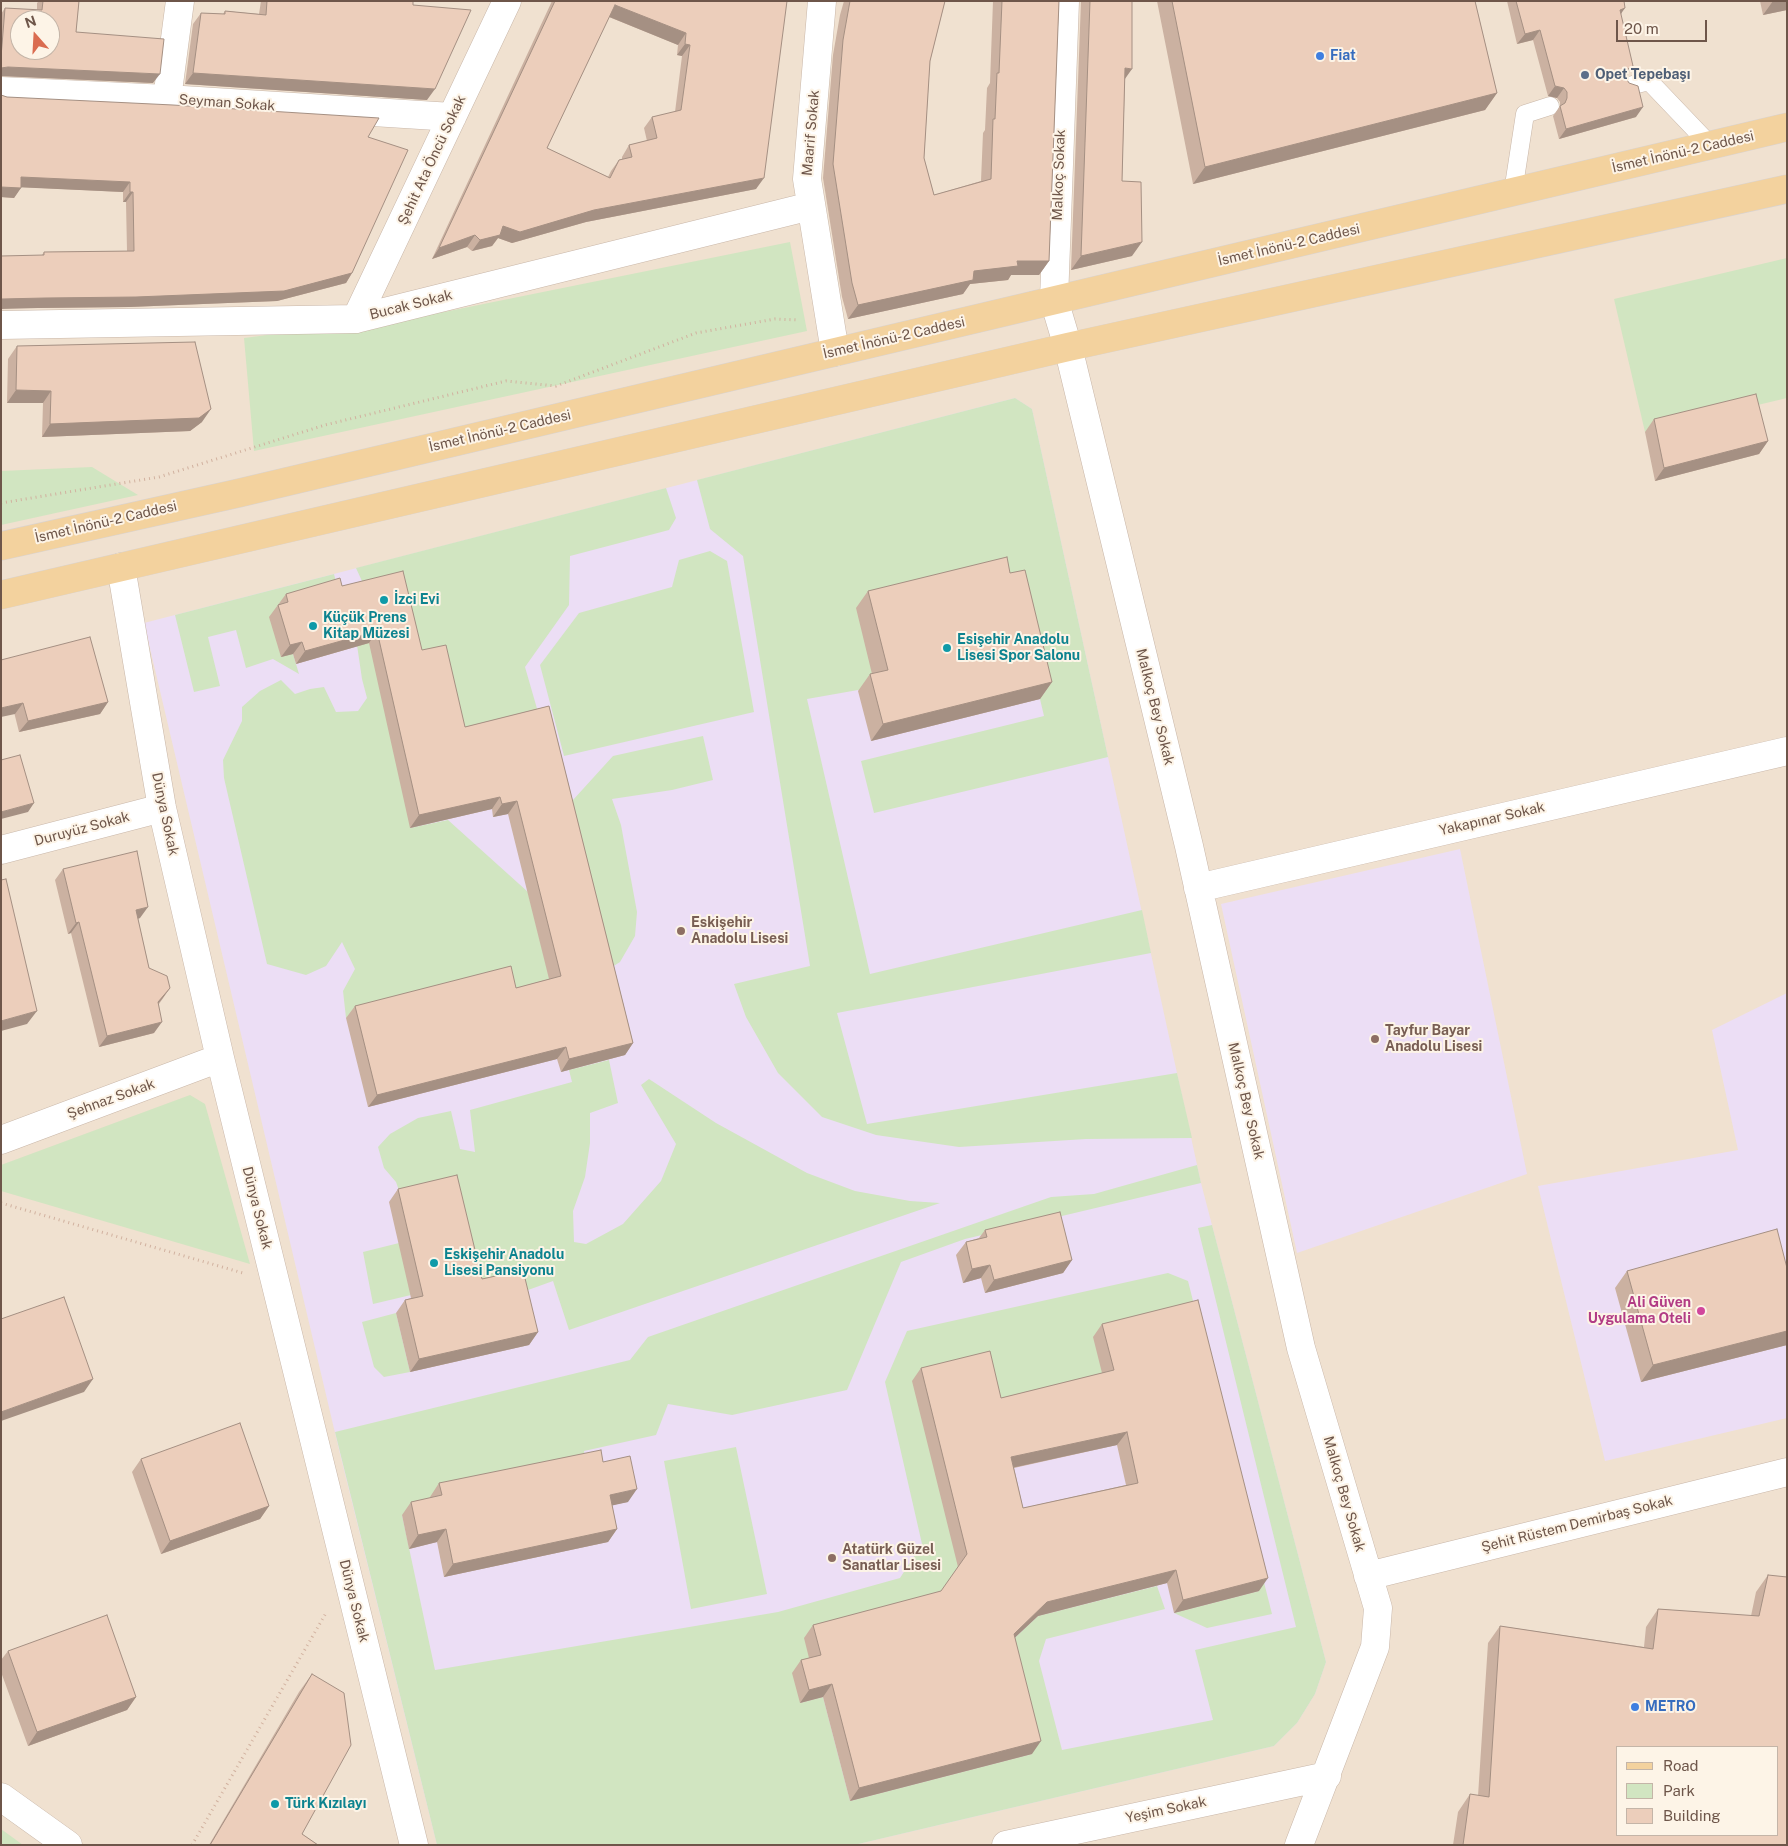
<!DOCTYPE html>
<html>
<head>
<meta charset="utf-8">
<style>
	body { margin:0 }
	#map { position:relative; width:1788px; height:1846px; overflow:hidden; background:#faf0e1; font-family:"Public Sans",sans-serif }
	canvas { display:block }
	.frame { position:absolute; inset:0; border:2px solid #6e564a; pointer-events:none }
	.legend { position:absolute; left:1616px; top:1746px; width:162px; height:90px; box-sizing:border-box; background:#fdf4e7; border:1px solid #c4b5a8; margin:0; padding:6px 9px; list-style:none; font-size:15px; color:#6e564a }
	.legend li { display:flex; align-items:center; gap:10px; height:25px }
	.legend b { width:25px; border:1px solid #c4b5a8 }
	.north { position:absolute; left:10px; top:10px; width:50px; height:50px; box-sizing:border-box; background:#fdf4e7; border:1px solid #c4b5a8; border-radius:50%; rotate:341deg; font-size:14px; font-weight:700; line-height:20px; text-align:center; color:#6e564a }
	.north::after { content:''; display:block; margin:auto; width:18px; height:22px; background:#da6c50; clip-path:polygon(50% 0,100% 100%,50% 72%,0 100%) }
	.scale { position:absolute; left:1616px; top:20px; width:91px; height:22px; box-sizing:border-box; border:2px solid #6e564a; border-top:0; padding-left:6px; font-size:15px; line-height:18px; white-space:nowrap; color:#6e564a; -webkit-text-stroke:4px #fdf4e7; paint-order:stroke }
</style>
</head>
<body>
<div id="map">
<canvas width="1788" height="1846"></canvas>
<div class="frame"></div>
<ul class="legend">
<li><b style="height:6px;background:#f3d29e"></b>Road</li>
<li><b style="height:14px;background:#d1e5c1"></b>Park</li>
<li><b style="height:14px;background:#eccebb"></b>Building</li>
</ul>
<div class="north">N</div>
<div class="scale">20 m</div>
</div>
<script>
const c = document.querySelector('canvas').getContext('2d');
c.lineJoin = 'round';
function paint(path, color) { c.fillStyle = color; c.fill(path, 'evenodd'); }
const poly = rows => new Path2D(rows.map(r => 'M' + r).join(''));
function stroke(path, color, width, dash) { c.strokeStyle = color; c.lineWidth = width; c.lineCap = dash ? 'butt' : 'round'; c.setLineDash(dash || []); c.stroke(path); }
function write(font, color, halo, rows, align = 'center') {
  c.font = font + ' "Public Sans",sans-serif'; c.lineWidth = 4; c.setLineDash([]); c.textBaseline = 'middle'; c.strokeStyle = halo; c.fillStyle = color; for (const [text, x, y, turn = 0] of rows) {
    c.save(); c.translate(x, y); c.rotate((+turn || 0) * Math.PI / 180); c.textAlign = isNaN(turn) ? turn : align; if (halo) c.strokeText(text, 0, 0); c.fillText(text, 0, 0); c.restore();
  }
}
const residential = poly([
	[1,1,1787,1,1787,1845,1,1845],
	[20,20,50,20,50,50,20,50],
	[1617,1747,1777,1747,1777,1835,1617,1835]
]);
const education = poly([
	[1015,398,1032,409,1201,1183,1326,1662,1315,1694,1297,1723,1274,1746,854,1845,437,1845,340,1454,144,623],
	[1460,849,1527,1174,1297,1253,1221,904],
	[1787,993,1787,1418,1605,1461,1538,1186,1738,1150,1712,1030]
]);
const green = poly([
	[790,242,807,331,254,451,244,338,444,312],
	[1787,258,1787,398,1645,432,1614,299],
	[1015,398,1032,409,1108,757,874,813,861,761,1044,716,1040,699,875,687,807,699,870,974,1142,910,1151,953,837,1013,867,1124,1177,1073,1192,1138,1086,1139,959,1147,876,1135,822,1117,778,1073,746,1017,734,984,810,966,743,556,710,529,697,480],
	[92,467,138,495,1,525,1,471],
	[666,488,676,518,669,530,570,556,569,605,525,667,540,719,410,828,448,820,528,892,552,989,507,1001,502,979,346,1018,343,991,355,969,342,942,326,966,306,975,267,964,224,778,223,760,242,721,242,707,260,691,281,680,295,694,310,689,324,687,336,712,358,711,367,698,362,679,357,645,366,590,356,568],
	[710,551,727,561,754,712,564,756,540,665,579,613,672,587,679,560],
	[334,574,338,590,293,654,299,674,273,659,246,668,236,630,208,637,220,686,194,692,175,615],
	[703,736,713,780,672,790,612,799,621,825,637,912,635,936,620,962,604,972,563,811,613,756],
	[609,1060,618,1103,590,1113,590,1143,585,1177,573,1211,574,1242,586,1244,623,1224,661,1181,676,1144,641,1085,649,1079,716,1123,807,1173,855,1191,910,1201,940,1203,569,1330,553,1281,517,1294,473,1292,402,1199,396,1182,384,1168,378,1147,390,1134,418,1118,451,1111,460,1149,475,1152,470,1110,572,1082,569,1070],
	[190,1095,205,1104,250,1264,1,1191,1,1165],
	[1197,1165,1201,1183,965,1239,901,1262,847,1390,732,1415,668,1404,656,1435,584,1451,586,1464,430,1497,433,1509,402,1515,435,1670,778,1612,900,1578,922,1544,885,1382,907,1331,1168,1273,1188,1281,1272,1614,1207,1628,1174,1613,1259,1591,1105,1383,992,1411,958,1567,932,1605,812,1668,800,1703,823,1697,850,1801,1032,1754,1005,1647,1038,1616,1157,1586,1165,1609,1046,1639,1039,1661,1062,1750,1213,1720,1195,1650,1296,1627,1198,1228,1212,1225,1326,1662,1315,1694,1297,1723,1274,1746,854,1845,437,1845,335,1432,630,1360,648,1337,1051,1197,1094,1194],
	[399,1243,411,1295,373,1304,363,1252],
	[396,1313,410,1372,384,1377,374,1367,362,1322],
	[736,1447,767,1594,691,1609,664,1461],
	[1,1829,23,1845,1,1845]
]);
const path = poly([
	[1,503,159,477,325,425,506,381,556,386,696,333,775,319,799,320],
	[1,1203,243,1273],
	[192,1845,326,1613]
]);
const lane = poly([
	[1629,86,1649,81,1710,145],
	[1513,192,1525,114,1550,106]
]);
const street = poly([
	[822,1,807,179,835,352],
	[1065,1,1054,300,1068,347,1189,846,1301,1348,1378,1608,1375,1647,1299,1845],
	[1,91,167,99,452,117],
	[167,99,180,1],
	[356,319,507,1],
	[1,325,356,319,811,206],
	[121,567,162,808,220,1058,414,1845],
	[1,850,162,808],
	[1198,888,1787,751],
	[1,1140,220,1058],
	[1368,1576,1787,1472],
	[1,1797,68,1845],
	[1006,1845,1327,1776]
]);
const primary = poly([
	[1,546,239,493,1787,127],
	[1,595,1068,347,1787,189]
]);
const wall = poly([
	[39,1,79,1,76,32,153,83,1,76,1,14,5,8,37,10,37,3],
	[261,1,413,1,413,5,427,100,185,84,193,24,201,13,223,14,225,11,259,14],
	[552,1,787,1,756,189,586,222,512,243,498,238,492,246,472,251,467,247,432,259],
	[609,17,678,45,677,55,682,56,675,112,652,117,644,128,647,141,629,145,622,157,622,159,619,160,611,171,608,177,547,148],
	[844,1,945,1,930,61,924,158,934,195,981,181,983,133,985,130,987,88,990,83,993,1,1059,1,1049,261,1039,275,1011,275,1008,280,970,284,963,294,848,319,842,297,823,178,833,55,840,15],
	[1081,1,1132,1,1125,80,1122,181,1132,256,1071,270],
	[1157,1,1475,1,1497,93,1485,110,1193,184],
	[1507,1,1624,1,1621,15,1627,75,1626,78,1636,117,1559,139,1553,116,1560,106,1560,102,1557,98,1548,96,1533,40,1517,44],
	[1760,1,1787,1,1787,10,1763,15],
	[1,95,7,97,368,137,352,273,346,283,277,301,129,307,38,308,42,255,44,252,127,251,126,202,123,202,123,192,21,187,14,198,1,197],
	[17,346,202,422,190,431,42,437,43,403,7,403,8,359],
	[1654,419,1768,441,1759,454,1655,481,1645,432],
	[1010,573,1052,682,1040,699,871,741,858,691,870,674,872,674,856,608,868,591],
	[342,586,422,650,465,727,549,706,633,1043,625,1055,561,1072,557,1059,368,1107,346,1018,355,1006,516,988,549,979,508,814,493,817,492,809,410,828,369,643,296,664,293,654,281,657,269,617,286,594],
	[1,660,108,702,100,714,19,732],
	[63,869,140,918,138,919,149,968,170,988,159,1004,154,1033,99,1047,71,933,68,934,55,880],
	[398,1189,482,1279,538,1332,529,1345,410,1372,396,1313,405,1300,411,1298,389,1202],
	[985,1230,1072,1260,1063,1273,985,1293,981,1278,963,1283,956,1255,966,1242,979,1238],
	[1787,1268,1787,1345,1641,1382,1615,1288,1627,1271],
	[1102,1324,1259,1591,1174,1613,1167,1583,1038,1616,1015,1637,1032,1754,850,1801,823,1697,800,1703,792,1673,801,1660,809,1658,804,1638,813,1625,941,1592,958,1567,912,1381,921,1368,1001,1398,1102,1373,1093,1337],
	[1117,1445,1126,1485,1023,1508,1014,1468],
	[141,1459,269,1506,260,1519,161,1554,132,1472],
	[603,1462,628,1502,612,1505,617,1529,608,1542,444,1577,437,1542,409,1549,402,1515,411,1502,430,1498,430,1497,439,1483],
	[1768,1575,1787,1845,1453,1845,1458,1812,1470,1794,1478,1796,1488,1643,1500,1626,1644,1647,1646,1627,1658,1609,1751,1616,1756,1592],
	[8,1651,136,1697,127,1710,28,1746,1,1672,1,1660],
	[312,1674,302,1834,318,1845,209,1845,299,1692]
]);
const shadedWall = poly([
	[1773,1,1787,1,1787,10,1763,15],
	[615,5,686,33,678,45,607,16],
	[1625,8,1618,18,1620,10],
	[1540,30,1533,40,1517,44,1525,34],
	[685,44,690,45,682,56,677,55],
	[1633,66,1626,76,1628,69],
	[8,67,160,74,153,83,1,76,1,68],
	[1125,68,1132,69,1122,83],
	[193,73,435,89,427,100,185,84],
	[1555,86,1564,88,1557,98,1548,96],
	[1497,93,1485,110,1193,184,1205,167],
	[1643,107,1636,117,1559,139,1566,129],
	[21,177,130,182,123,192,14,187],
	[764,178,756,189,586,222,512,243,498,238,492,246,472,251,480,240,503,226,594,210],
	[1,187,21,188,14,198,1,197],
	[130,192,133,192,126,202,123,202],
	[475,235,467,247,432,259,439,248],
	[1142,242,1132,256,1071,270,1081,256],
	[1017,261,1049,261,1039,275,1011,275,1008,280,970,284,963,294,848,319,858,305,974,271],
	[352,273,346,283,277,301,129,307,38,308,1,309,1,299],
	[16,390,51,391,43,403,7,403],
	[211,409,202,422,190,431,42,437,50,424],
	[1768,441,1759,454,1655,481,1664,468],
	[377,631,369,643,296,664,305,651],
	[302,642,293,654,281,657,290,645],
	[1052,682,1040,699,871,741,883,724],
	[108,702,100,714,19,732,28,721],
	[23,703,15,714,1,717,1,708],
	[500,797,492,809,410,828,419,815],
	[517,801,508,814,493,817,502,804],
	[34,803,28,812,1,819,1,812],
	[148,907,140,918,128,921,136,910],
	[79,922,71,933,68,934,76,923],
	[170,988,162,999,150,1013,158,1002],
	[37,1011,27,1024,1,1031,1,1021],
	[162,1022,154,1033,99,1047,107,1036],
	[633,1043,625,1055,561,1072,569,1059],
	[566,1047,557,1059,368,1107,377,1095],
	[1072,1260,1063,1273,985,1293,994,1280],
	[990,1265,981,1278,963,1283,972,1269],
	[1787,1331,1787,1345,1641,1382,1653,1365],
	[538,1332,529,1345,410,1372,419,1359],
	[93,1379,84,1392,1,1421,1,1412],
	[1127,1432,1117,1445,1002,1470,1011,1457],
	[637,1489,628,1502,601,1508,610,1495],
	[269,1506,260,1519,161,1554,170,1541],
	[446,1529,437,1542,409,1549,418,1535],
	[617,1529,608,1542,444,1577,453,1564],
	[1176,1570,1167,1583,1038,1616,1005,1647,1014,1634,1047,1602],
	[1268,1578,1259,1591,1174,1613,1183,1600],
	[832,1684,823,1697,800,1703,809,1690],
	[136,1697,127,1710,28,1746,37,1732],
	[1041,1741,1032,1754,850,1801,859,1788]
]);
const building = poly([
	[43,1,79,1,76,32,164,39,160,74,8,67,1,68,1,57,5,8,42,10,43,1],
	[20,20,50,20,50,50,20,50,20,20],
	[267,1,413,1,413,5,471,10,435,89,193,73,201,13,225,14,225,11,266,15,267,1],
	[555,1,787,1,764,178,594,210,520,232,503,226,500,235,480,240,475,235,439,248,555,1],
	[615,5,686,33,685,44,690,45,681,110,652,117,657,138,629,145,632,157,619,160,610,178,547,148,615,5],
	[850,1,945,1,930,61,924,158,934,195,991,179,993,119,995,119,997,73,999,73,1002,1,1059,1,1049,261,1017,261,1018,266,974,271,973,280,858,305,852,283,833,164,843,40,850,1],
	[1090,1,1132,1,1132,69,1125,68,1122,181,1141,182,1142,242,1081,256,1090,1],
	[1172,1,1475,1,1497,93,1205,167,1172,1],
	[1516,1,1624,1,1625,8,1620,10,1633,66,1628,69,1626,78,1629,83,1638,86,1643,107,1566,129,1560,106,1565,103,1567,98,1567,92,1564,88,1555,86,1540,30,1525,34,1516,1],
	[1,95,7,97,173,105,379,118,368,137,408,150,352,273,284,291,136,297,45,298,1,299,1,256,44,255,44,252,134,251,133,192,130,192,130,182,21,177,21,188,1,187,1,95],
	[195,342,211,409,199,418,50,424,51,391,16,390,17,346,195,342],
	[1756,394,1768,441,1664,468,1654,419,1756,394],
	[1007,557,1010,573,1025,570,1052,682,883,724,870,674,888,670,868,591,1007,557],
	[403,571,422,650,446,645,465,727,549,706,633,1043,569,1059,566,1047,377,1095,355,1006,511,966,516,988,561,976,517,801,502,804,500,797,419,815,377,631,305,651,302,642,290,645,278,605,288,602,286,594,340,578,342,586,403,571],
	[90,637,108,702,28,721,23,703,1,708,1,660,90,637],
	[20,755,34,803,1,812,1,760,20,755],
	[137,851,148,907,136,910,149,968,167,976,170,988,158,1002,162,1022,107,1036,79,922,76,923,63,869,137,851],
	[6,879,37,1011,1,1021,1,880,6,879],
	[457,1175,482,1279,523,1270,538,1332,419,1359,405,1300,423,1296,398,1189,457,1175],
	[1060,1212,1072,1260,994,1280,990,1265,972,1269,966,1242,987,1237,985,1230,1060,1212],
	[1777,1229,1787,1268,1787,1331,1653,1365,1627,1271,1777,1229],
	[64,1297,93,1379,1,1412,1,1319,64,1297],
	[1198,1300,1268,1578,1183,1600,1176,1570,1047,1602,1014,1634,1041,1741,859,1788,832,1684,809,1690,801,1660,821,1655,813,1625,941,1591,967,1554,921,1368,990,1351,1001,1398,1114,1370,1102,1324,1198,1300],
	[1127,1432,1138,1483,1023,1508,1011,1457,1127,1432],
	[240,1423,269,1506,170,1541,141,1459,240,1423],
	[601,1450,603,1462,630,1456,637,1489,610,1495,617,1529,453,1564,446,1529,418,1535,411,1502,442,1495,439,1483,601,1450],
	[1768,1575,1787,1577,1787,1845,1463,1845,1470,1794,1489,1797,1500,1626,1653,1649,1658,1609,1759,1616,1768,1575],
	[1617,1747,1777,1747,1777,1835,1617,1835,1617,1747],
	[107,1615,136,1697,37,1732,8,1651,107,1615],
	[312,1674,344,1693,351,1745,302,1834,318,1845,210,1845,312,1674]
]);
const markers = [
	[1320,56,5,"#3f7fe0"],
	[1585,75,5,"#5c6f8a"],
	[384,600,5,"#0f9aa8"],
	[313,626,5,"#0f9aa8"],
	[947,648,5,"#0f9aa8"],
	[681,931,5,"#8d6e63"],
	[1375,1039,5,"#8d6e63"],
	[434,1263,5,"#0f9aa8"],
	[1701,1311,5,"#d1479c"],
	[832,1558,5,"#8d6e63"],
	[1635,1707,5,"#3f7fe0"],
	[275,1804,5,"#0f9aa8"]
];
const shopNames = [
	["Fiat",1330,56],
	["METRO",1645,1707]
];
const serviceNames = [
	["Opet Tepebaşı",1595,75]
];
const streetNames = [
	["Seyman Sokak",227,103,4],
	["Maarif Sokak",811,133,-85],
	["İsmet İnönü-2 Caddesi",1683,152,-13],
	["Şehit Ata Öncü Sokak",432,160,-65],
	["Malkoç Sokak",1059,175,-88],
	["İsmet İnönü-2 Caddesi",1289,245,-13],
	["Bucak Sokak",411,305,-14],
	["İsmet İnönü-2 Caddesi",894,338,-13],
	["İsmet İnönü-2 Caddesi",500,431,-13],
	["İsmet İnönü-2 Caddesi",106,522,-13],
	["Malkoç Bey Sokak",1155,707,76],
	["Dünya Sokak",165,814,78],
	["Yakapınar Sokak",1492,819,-13],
	["Duruyüz Sokak",82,829,-15],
	["Şehnaz Sokak",111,1099,-20],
	["Malkoç Bey Sokak",1246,1101,77],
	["Dünya Sokak",257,1208,76],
	["Malkoç Bey Sokak",1344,1494,74],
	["Şehit Rüstem Demirbaş Sokak",1577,1524,-14],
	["Dünya Sokak",354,1601,76],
	["Yeşim Sokak",1166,1810,-12]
];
const cultureNames = [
	["İzci Evi",394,600],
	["Küçük Prens",323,618],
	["Kitap Müzesi",323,634],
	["Esişehir Anadolu",957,640],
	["Lisesi Spor Salonu",957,656],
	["Eskişehir Anadolu",444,1255],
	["Lisesi Pansiyonu",444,1271],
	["Türk Kızılayı",285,1804]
];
const educationNames = [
	["Eskişehir",691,923],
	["Anadolu Lisesi",691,939],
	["Tayfur Bayar",1385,1031],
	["Anadolu Lisesi",1385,1047],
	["Atatürk Güzel",842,1550],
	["Sanatlar Lisesi",842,1566]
];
const hotelNames = [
	["Ali Güven",1691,1303],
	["Uygulama Oteli",1691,1319]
];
paint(residential, '#f0e1d0');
paint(education, '#ecdef5');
paint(green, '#d1e5c1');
stroke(lane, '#c9b7a9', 19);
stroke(street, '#c9b7a9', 29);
stroke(primary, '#d9d3d0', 29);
stroke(path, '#d1b19f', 3, [1, 4]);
stroke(lane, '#fff', 18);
stroke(street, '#fff', 28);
stroke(primary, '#f3d29e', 28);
paint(wall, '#cbb1a1');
paint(shadedWall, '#a59083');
paint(building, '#eccebb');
stroke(building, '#a59083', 1);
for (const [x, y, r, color] of markers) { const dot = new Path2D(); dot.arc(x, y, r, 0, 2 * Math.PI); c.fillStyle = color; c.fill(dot); stroke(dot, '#fdf4e7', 2); }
write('bold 14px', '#366cbe', '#fdf4e7', shopNames, 'left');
write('bold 14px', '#4e5e75', '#fdf4e7', serviceNames, 'left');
write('14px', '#6e564a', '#fdf4e7', streetNames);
write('bold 14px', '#0d838f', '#fdf4e7', cultureNames, 'left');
write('bold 14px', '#785e54', '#fdf4e7', educationNames, 'left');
write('bold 14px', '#b23c85', '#fdf4e7', hotelNames, 'right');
</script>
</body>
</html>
